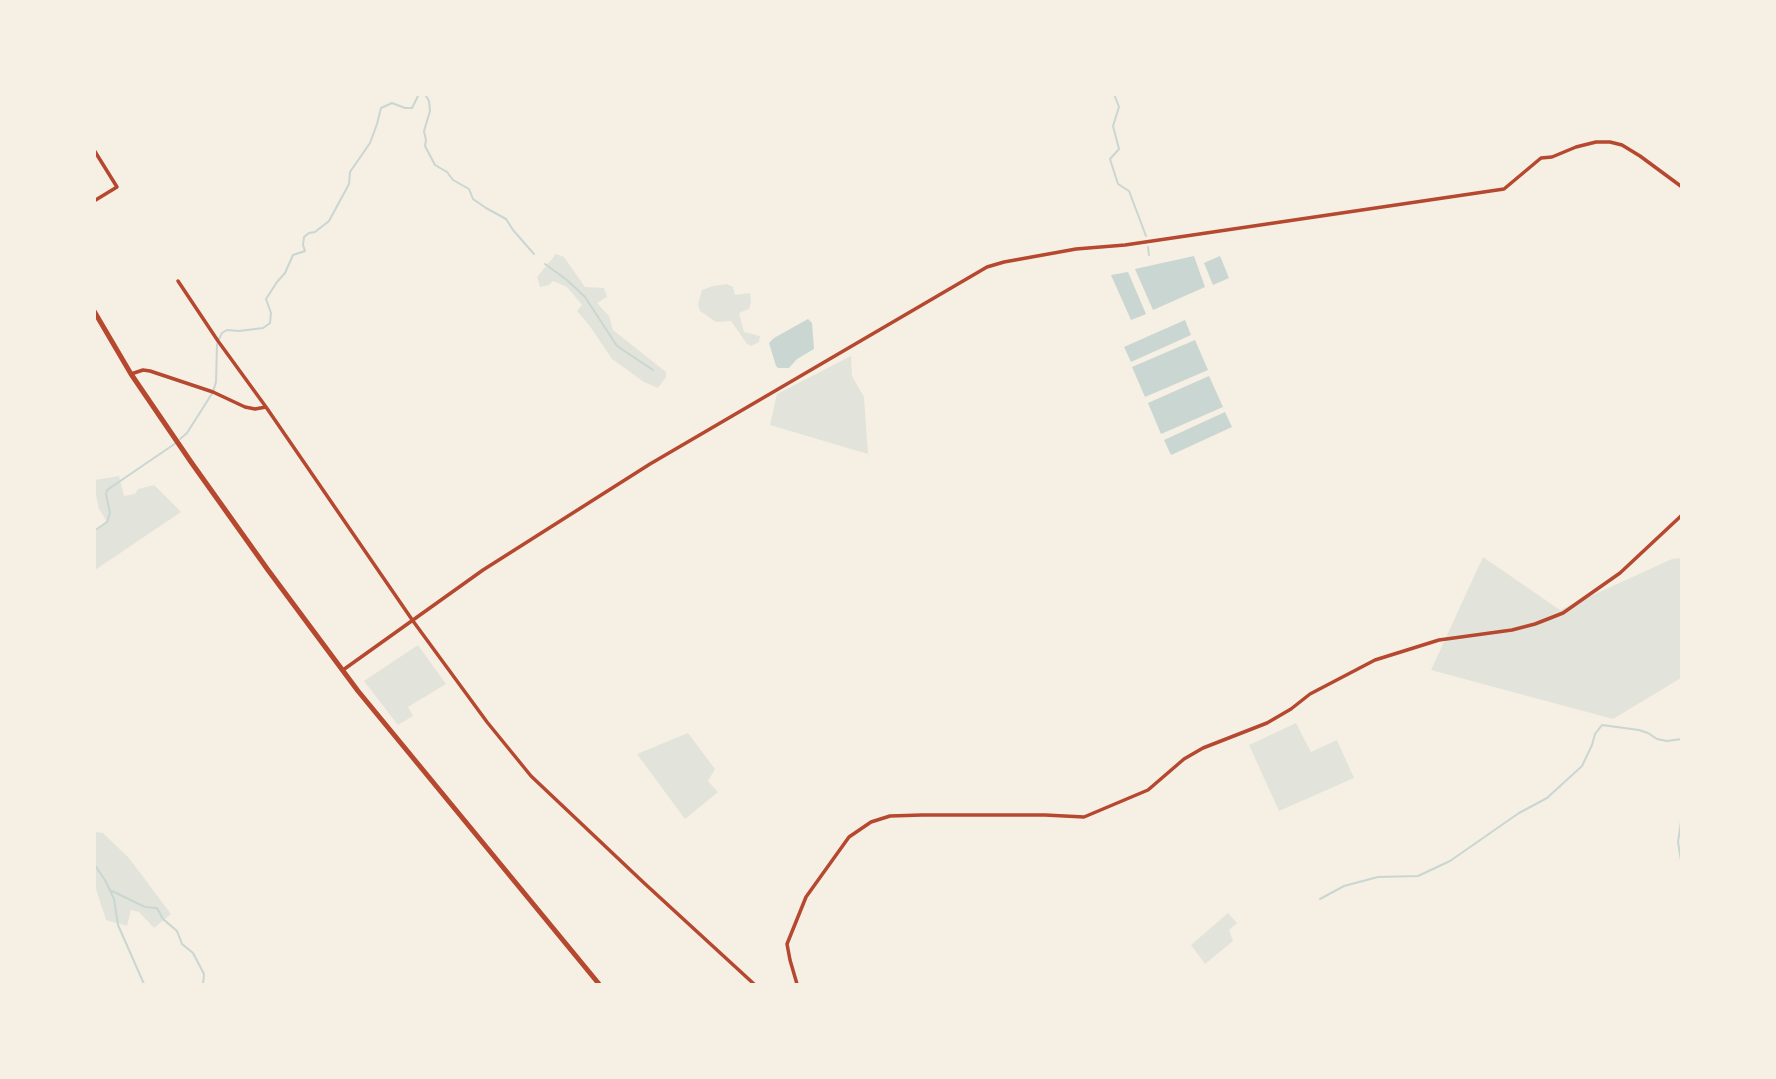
<!DOCTYPE html>
<html>
<head>
<meta charset="utf-8">
<style>
	body { margin:0 }
	#map { position:relative; width:1776px; height:1079px; overflow:hidden; background:#f6efe4; font-family:Figtree,sans-serif }
	canvas { display:block }
	.frame { position:absolute; inset:0; border:96px solid #f6efe4; pointer-events:none }
</style>
</head>
<body>
<div id="map">
<canvas width="1776" height="1079"></canvas>
<div class="frame"></div>
</div>
<script>
const c = document.querySelector('canvas').getContext('2d');
c.lineJoin = 'round';
function paint(path, color) { c.fillStyle = color; c.fill(path, 'evenodd'); }
const poly = rows => new Path2D(rows.map(r => 'M' + r).join(''));
function stroke(path, color, width, dash) { c.strokeStyle = color; c.lineWidth = width; c.lineCap = dash ? 'butt' : 'round'; c.setLineDash(dash || []); c.stroke(path); }
const green = poly([
	[556,254,564,257,585,287,604,288,607,297,597,303,609,316,613,330,666,372,666,377,658,388,644,382,612,359,589,325,577,311,582,305,567,287,553,281,549,285,540,287,537,277],
	[727,284,733,287,735,295,750,293,751,302,749,309,739,313,744,332,760,336,759,342,751,346,747,344,731,321,716,322,700,311,698,304,702,290,713,286],
	[851,356,852,376,864,397,868,454,770,425,777,394],
	[119,476,124,496,135,494,138,489,154,485,181,512,95,570,95,532,107,522,99,509,95,491,95,480],
	[1483,557,1560,610,1672,559,1681,558,1681,678,1613,719,1431,670],
	[418,645,446,684,408,707,413,716,398,725,364,681],
	[1296,723,1311,752,1337,740,1354,778,1279,811,1249,745],
	[688,733,715,769,708,781,718,792,685,819,637,754],
	[95,832,103,833,129,858,171,914,154,928,139,912,131,910,127,926,106,920,95,886],
	[1228,913,1237,923,1229,930,1233,941,1205,964,1191,945]
]);
const water = poly([
	[1194,256,1205,287,1153,310,1135,269],
	[1220,256,1229,278,1213,285,1204,263],
	[1128,272,1146,314,1131,320,1111,275],
	[808,319,812,323,814,349,797,359,789,368,778,368,776,366,769,343,774,338],
	[1185,320,1191,335,1131,362,1124,347],
	[1195,340,1208,370,1145,397,1132,367],
	[1209,376,1223,407,1161,434,1148,403],
	[1225,412,1232,427,1171,455,1164,440]
]);
const stream = poly([
	[425,94,429,101,430,111,424,131,426,140,425,146,435,165,447,172,453,180,469,189,473,199,486,208,506,219,513,230,534,254],
	[1114,94,1119,107,1113,126,1119,149,1110,159,1118,184,1129,191,1146,236],
	[1148,247,1149,255],
	[545,264,567,280,585,297,617,346,653,370],
	[219,339,222,333,227,330,239,331,263,328,270,323,271,313,266,299,277,282,285,273,293,255,305,251,303,245,304,237,309,233,315,232,329,221,349,184,350,172,370,143,377,124,381,108,392,103,405,108,412,108,419,94],
	[180,439,187,433,213,392,216,382,217,344],
	[94,531,107,522,110,513,106,494,107,490,176,443],
	[1682,815,1678,842,1682,867],
	[94,864,105,880,114,899,118,925,144,984],
	[110,890,145,907,157,908,163,919,177,931,182,944,193,953,204,974,203,984],
	[1320,899,1344,886,1378,877,1418,876,1450,861,1519,813,1547,798,1582,766,1592,745,1595,734,1602,725,1639,730,1648,733,1657,739,1667,741,1682,739]
]);
const minor = poly([
	[94,150,117,187,94,201],
	[178,281,218,341,266,407],
	[131,374,143,370,150,371,213,392,245,407,255,409,266,407,413,621,487,722,531,776,643,882,754,984],
	[343,670,483,570,650,464,987,267,1004,262,1076,249,1125,245,1504,189,1541,158,1552,157,1576,147,1596,142,1610,142,1622,145,1640,156,1682,187],
	[797,984,790,960,787,944,806,897,849,837,871,822,890,816,922,815,1045,815,1084,817,1148,790,1184,759,1203,748,1267,723,1291,709,1310,694,1375,660,1439,640,1512,630,1535,624,1563,613,1620,573,1682,515]
]);
const trunk = poly([
	[94,311,131,374,191,462,268,570,358,691,599,984]
]);
paint(green, '#e2e4dc');
paint(water, '#c9d6d2');
stroke(stream, '#c9d6d2', 2);
stroke(minor, '#b5482f', 3.5);
stroke(trunk, '#b5482f', 5);
</script>
</body>
</html>
